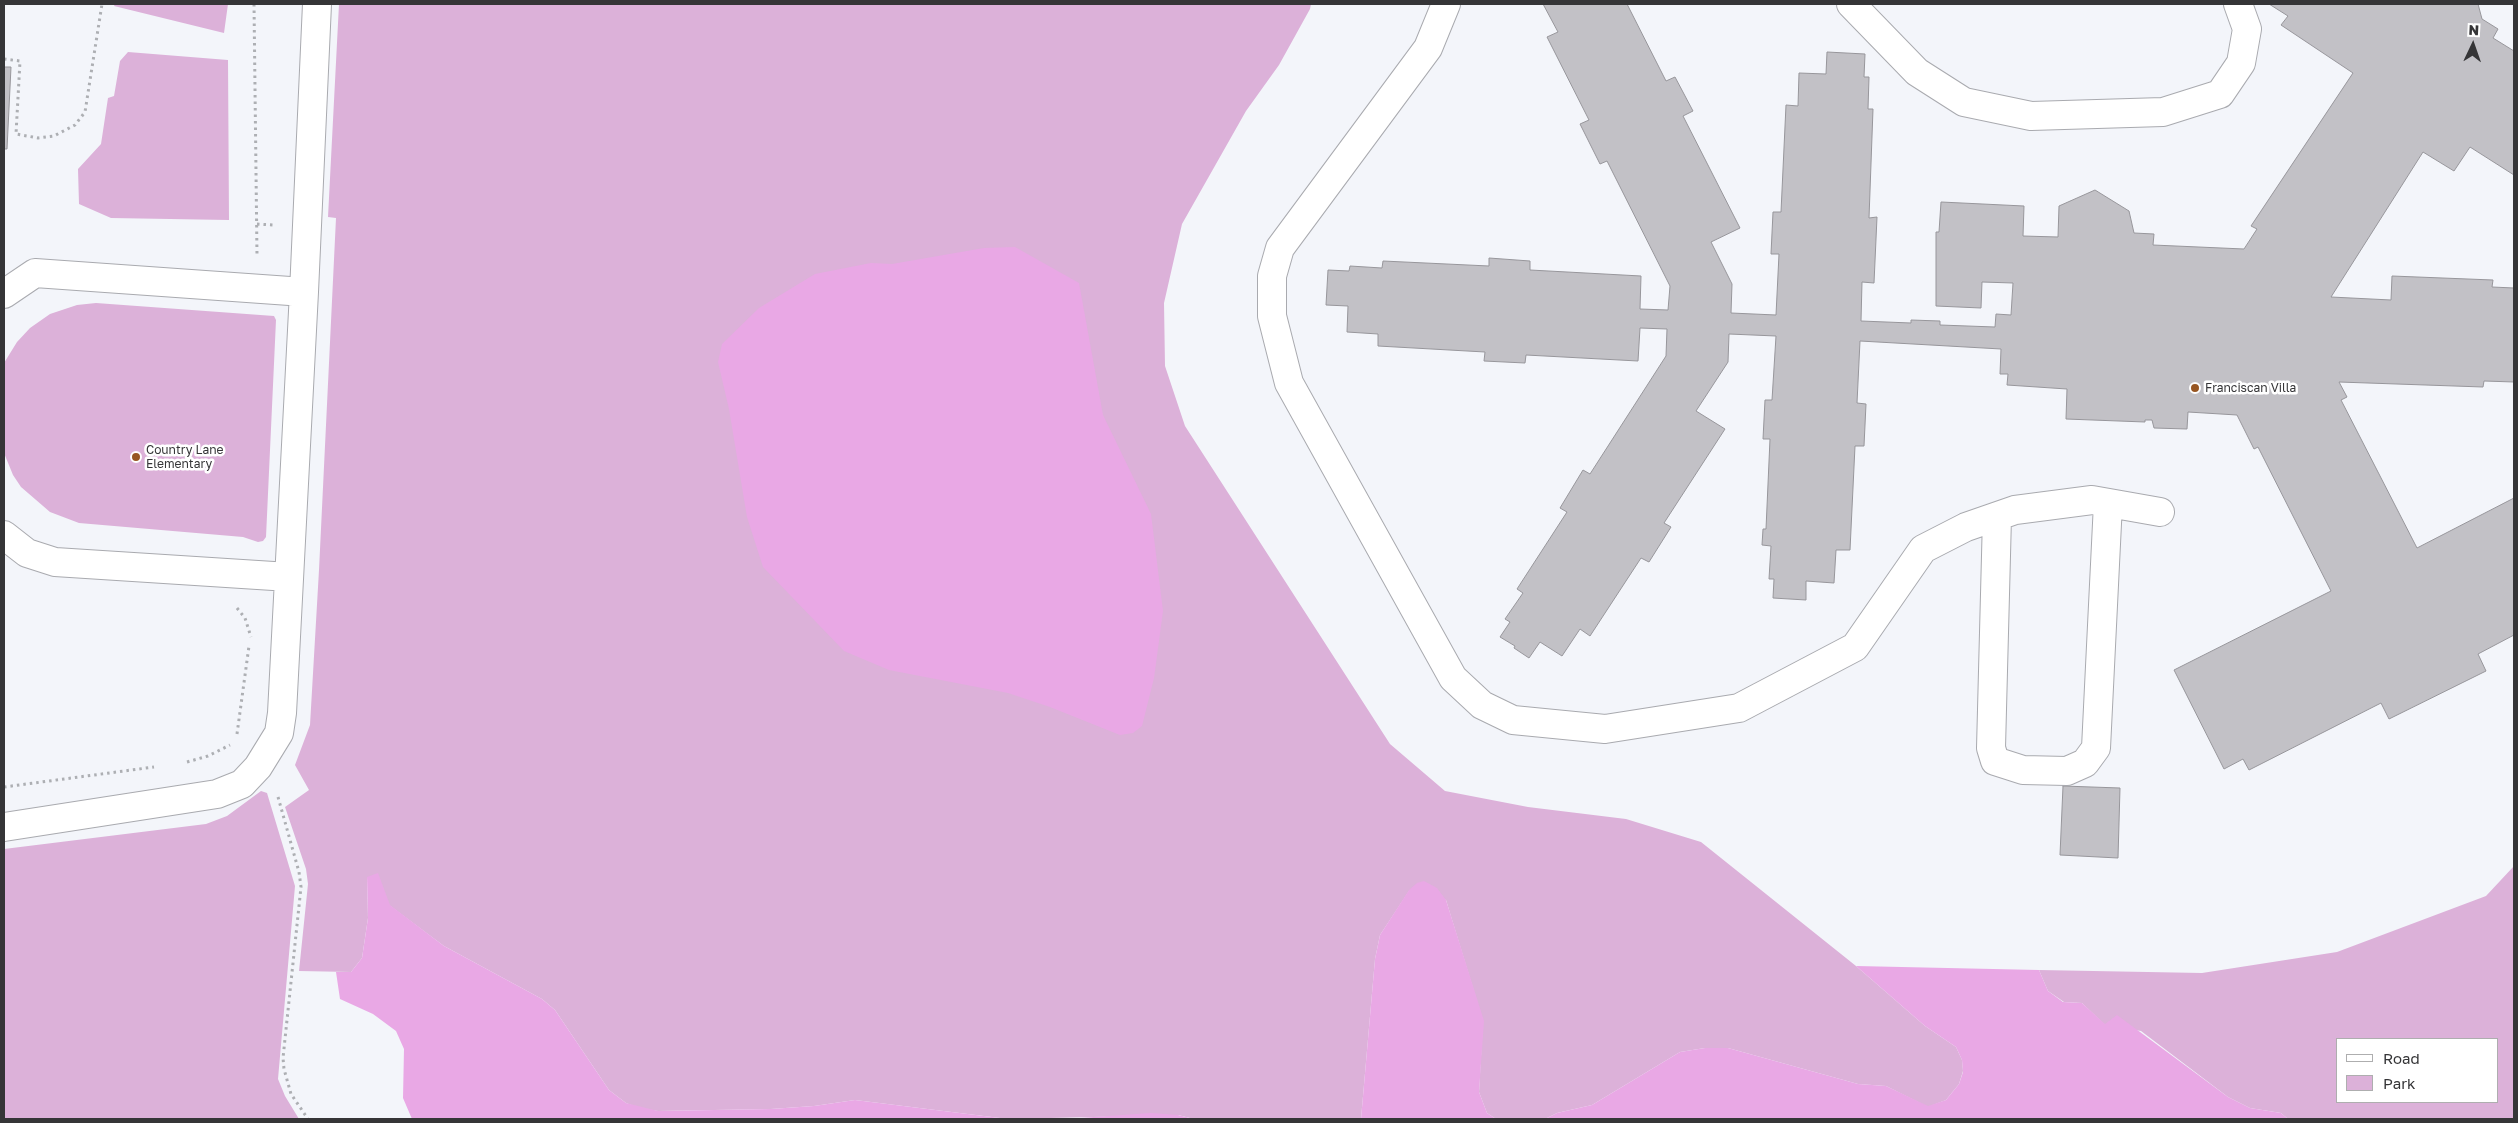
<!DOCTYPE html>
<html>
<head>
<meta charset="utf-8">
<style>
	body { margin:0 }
	#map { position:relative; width:2518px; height:1123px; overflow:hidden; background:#f3f5fa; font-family:"Golos Text",sans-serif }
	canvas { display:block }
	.frame { position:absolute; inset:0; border:5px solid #353537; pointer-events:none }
	.legend { position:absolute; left:2336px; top:1038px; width:162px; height:65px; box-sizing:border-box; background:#fff; border:1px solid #aeaeaf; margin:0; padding:6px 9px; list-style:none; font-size:15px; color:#353537 }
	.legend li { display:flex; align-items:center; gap:10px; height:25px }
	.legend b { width:25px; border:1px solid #aeaeaf }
	.north { position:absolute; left:2448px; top:20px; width:50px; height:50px; -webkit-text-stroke:4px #fff; paint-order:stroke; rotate:3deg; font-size:14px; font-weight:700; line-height:20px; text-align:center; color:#353537 }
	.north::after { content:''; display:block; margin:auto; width:18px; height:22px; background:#353537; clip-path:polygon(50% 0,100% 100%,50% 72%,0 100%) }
</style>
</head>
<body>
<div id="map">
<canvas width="2518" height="1123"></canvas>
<div class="frame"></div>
<ul class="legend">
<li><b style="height:6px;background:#fff"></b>Road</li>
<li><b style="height:14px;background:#dcb1d9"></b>Park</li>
</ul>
<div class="north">N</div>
</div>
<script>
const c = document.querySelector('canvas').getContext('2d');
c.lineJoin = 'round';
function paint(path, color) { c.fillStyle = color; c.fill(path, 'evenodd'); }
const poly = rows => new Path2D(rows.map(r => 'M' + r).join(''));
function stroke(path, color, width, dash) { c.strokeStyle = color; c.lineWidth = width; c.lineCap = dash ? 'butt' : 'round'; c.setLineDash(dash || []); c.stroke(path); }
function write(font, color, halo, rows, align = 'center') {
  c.font = font + ' "Golos Text",sans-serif'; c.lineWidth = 5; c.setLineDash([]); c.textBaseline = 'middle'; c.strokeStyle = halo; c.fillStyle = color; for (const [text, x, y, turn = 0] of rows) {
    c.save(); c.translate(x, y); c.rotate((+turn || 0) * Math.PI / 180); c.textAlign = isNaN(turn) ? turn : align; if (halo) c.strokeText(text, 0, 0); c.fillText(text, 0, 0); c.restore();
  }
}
const green = poly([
	[115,4,228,4,224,33,114,6],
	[339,4,1311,4,1310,9,1279,65,1246,111,1182,224,1164,303,1165,366,1185,426,1390,744,1445,791,1528,807,1626,819,1701,842,1856,966,1925,1026,1956,1047,1962,1060,1963,1071,1959,1084,1946,1100,1928,1107,1886,1086,1858,1084,1728,1048,1705,1048,1680,1052,1592,1105,1557,1113,1545,1119,1496,1119,1487,1113,1479,1092,1483,1021,1446,900,1409,891,1380,935,1375,959,1361,1119,1194,1119,1178,1115,1008,1119,855,1100,814,1106,771,1109,658,1111,642,1109,626,1103,609,1090,555,1010,542,999,444,946,389,905,367,877,368,918,362,958,351,972,299,971,308,884,306,869,285,807,309,790,295,765,310,725,319,570,336,218,328,217],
	[128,52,228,60,229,220,111,218,79,204,78,169,101,144,108,98,114,96,120,61],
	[96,303,274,316,276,320,266,537,263,541,258,542,243,537,79,523,50,512,21,487,13,475,4,453,4,363,17,342,30,328,50,314,77,305],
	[261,791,267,793,295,886,278,1079,285,1096,299,1119,4,1119,4,849,206,824,227,816],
	[2514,866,2514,1119,2288,1119,2281,1113,2250,1108,2228,1097,2141,1031,2105,1025,2082,1003,2064,1002,2048,991,2039,970,2202,973,2337,952,2486,896],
	[2337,1039,2497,1039,2497,1102,2337,1102]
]);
const forest = poly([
	[1015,247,1079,283,1103,415,1151,514,1163,611,1154,678,1142,726,1133,733,1120,735,1050,707,1008,693,889,670,844,651,763,567,747,517,729,409,718,362,722,344,759,308,815,274,871,263,892,264,984,248],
	[378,873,390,905,444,946,542,999,555,1010,609,1090,626,1103,658,1111,771,1109,814,1106,855,1100,1008,1119,412,1119,403,1098,404,1049,396,1031,373,1014,340,999,336,972,351,972,362,958,368,918,367,877],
	[1424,881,1437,888,1446,900,1484,1021,1479,1092,1487,1113,1496,1119,1361,1119,1375,959,1380,935,1409,890,1417,883],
	[1856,966,2039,970,2048,991,2063,1002,2082,1003,2105,1024,2117,1015,2228,1097,2250,1108,2281,1113,2288,1119,1545,1119,1557,1113,1592,1105,1680,1052,1705,1048,1728,1048,1858,1084,1886,1086,1928,1106,1946,1100,1959,1084,1963,1072,1962,1060,1956,1047,1925,1026],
	[1151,1113,1178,1115,1194,1119,1065,1119]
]);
const building = poly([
	[1543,4,1627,4,1666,81,1675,77,1693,111,1683,116,1740,228,1711,242,1732,284,1731,313,1776,315,1779,254,1771,254,1773,212,1781,212,1786,105,1798,106,1799,73,1826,74,1827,52,1865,54,1864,77,1869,77,1868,109,1873,109,1869,218,1877,217,1874,283,1862,282,1861,321,1911,323,1911,320,1940,321,1940,325,1995,327,1996,314,2011,315,2013,283,1982,282,1981,308,1936,306,1936,232,1939,232,1941,202,2024,206,2023,236,2058,237,2059,206,2095,190,2129,211,2134,233,2154,234,2153,245,2244,249,2257,229,2251,226,2353,73,2281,25,2288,16,2269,4,2478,4,2482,19,2498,29,2493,38,2514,51,2514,175,2470,147,2454,171,2423,152,2331,297,2391,300,2392,276,2493,280,2492,287,2514,288,2514,382,2484,381,2483,387,2339,382,2347,397,2341,400,2417,548,2514,498,2514,635,2478,654,2486,671,2389,719,2381,703,2249,770,2243,759,2224,769,2174,670,2331,591,2258,447,2254,449,2237,415,2188,412,2187,429,2154,428,2152,420,2145,420,2145,422,2066,419,2067,389,2007,385,2008,374,2000,374,2001,349,1860,341,1857,403,1866,404,1864,446,1855,446,1850,550,1836,550,1834,583,1806,581,1806,600,1773,598,1774,579,1769,579,1771,546,1762,545,1763,529,1766,529,1770,439,1763,439,1765,400,1772,400,1776,336,1729,334,1728,362,1696,411,1725,429,1664,523,1671,527,1649,562,1641,558,1590,636,1580,629,1562,656,1540,642,1529,658,1514,648,1515,646,1500,637,1510,622,1505,619,1523,593,1517,589,1567,512,1560,508,1583,470,1590,474,1666,356,1667,329,1640,328,1638,361,1526,355,1525,363,1484,361,1485,352,1378,346,1378,334,1347,332,1348,306,1326,305,1328,270,1349,271,1350,266,1382,268,1383,261,1489,266,1489,258,1530,261,1530,270,1641,276,1640,309,1668,310,1670,286,1607,161,1600,164,1580,124,1589,120,1547,37,1558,32,1543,4],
	[4,67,11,67,7,149,4,149,4,67],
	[2063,786,2120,788,2118,858,2060,855,2063,786]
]);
const path = poly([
	[254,4,257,256],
	[4,59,20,61,16,134,38,138,54,136,75,125,85,112,102,4],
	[257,224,274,225],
	[237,608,245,618,251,637],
	[237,734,249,646],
	[187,762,208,756,230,745],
	[4,787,154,767],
	[278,797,299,872,301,887,283,1058,284,1069,291,1094,308,1119]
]);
const minor = poly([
	[1446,4,1428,48,1280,248,1272,276,1272,316,1289,383,1453,678,1482,705,1513,720,1605,729,1739,708,1855,647,1923,549,1966,527,2015,510,2092,500,2160,512],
	[1851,4,1917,72,1964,102,2031,116,2163,112,2220,94,2241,63,2247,29,2238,4],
	[4,294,35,273,304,292],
	[1997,517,1991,748,1995,761,2023,770,2067,771,2085,763,2096,748,2108,503],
	[4,535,27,553,55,562,289,577],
	[4,827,217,794,242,784,258,767,279,733,282,713,304,292,317,4]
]);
const markers = [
	[2195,388,5,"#975622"],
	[136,457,5,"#975622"]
];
const poiNames = [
	["Franciscan Villa",2205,388],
	["Country Lane",146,450],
	["Elementary",146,464]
];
paint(green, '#dcb1d9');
paint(forest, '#e9a8e5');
paint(building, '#c2c1c6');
stroke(building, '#97969b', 1);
stroke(minor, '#a9aaaf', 30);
stroke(path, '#adafb3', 3, [2.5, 4]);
stroke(minor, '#fff', 28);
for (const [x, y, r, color] of markers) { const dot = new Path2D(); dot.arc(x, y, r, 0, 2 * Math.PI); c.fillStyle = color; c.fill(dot); stroke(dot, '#fff', 2); }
write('12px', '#353537', '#fff', poiNames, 'left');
</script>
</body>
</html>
